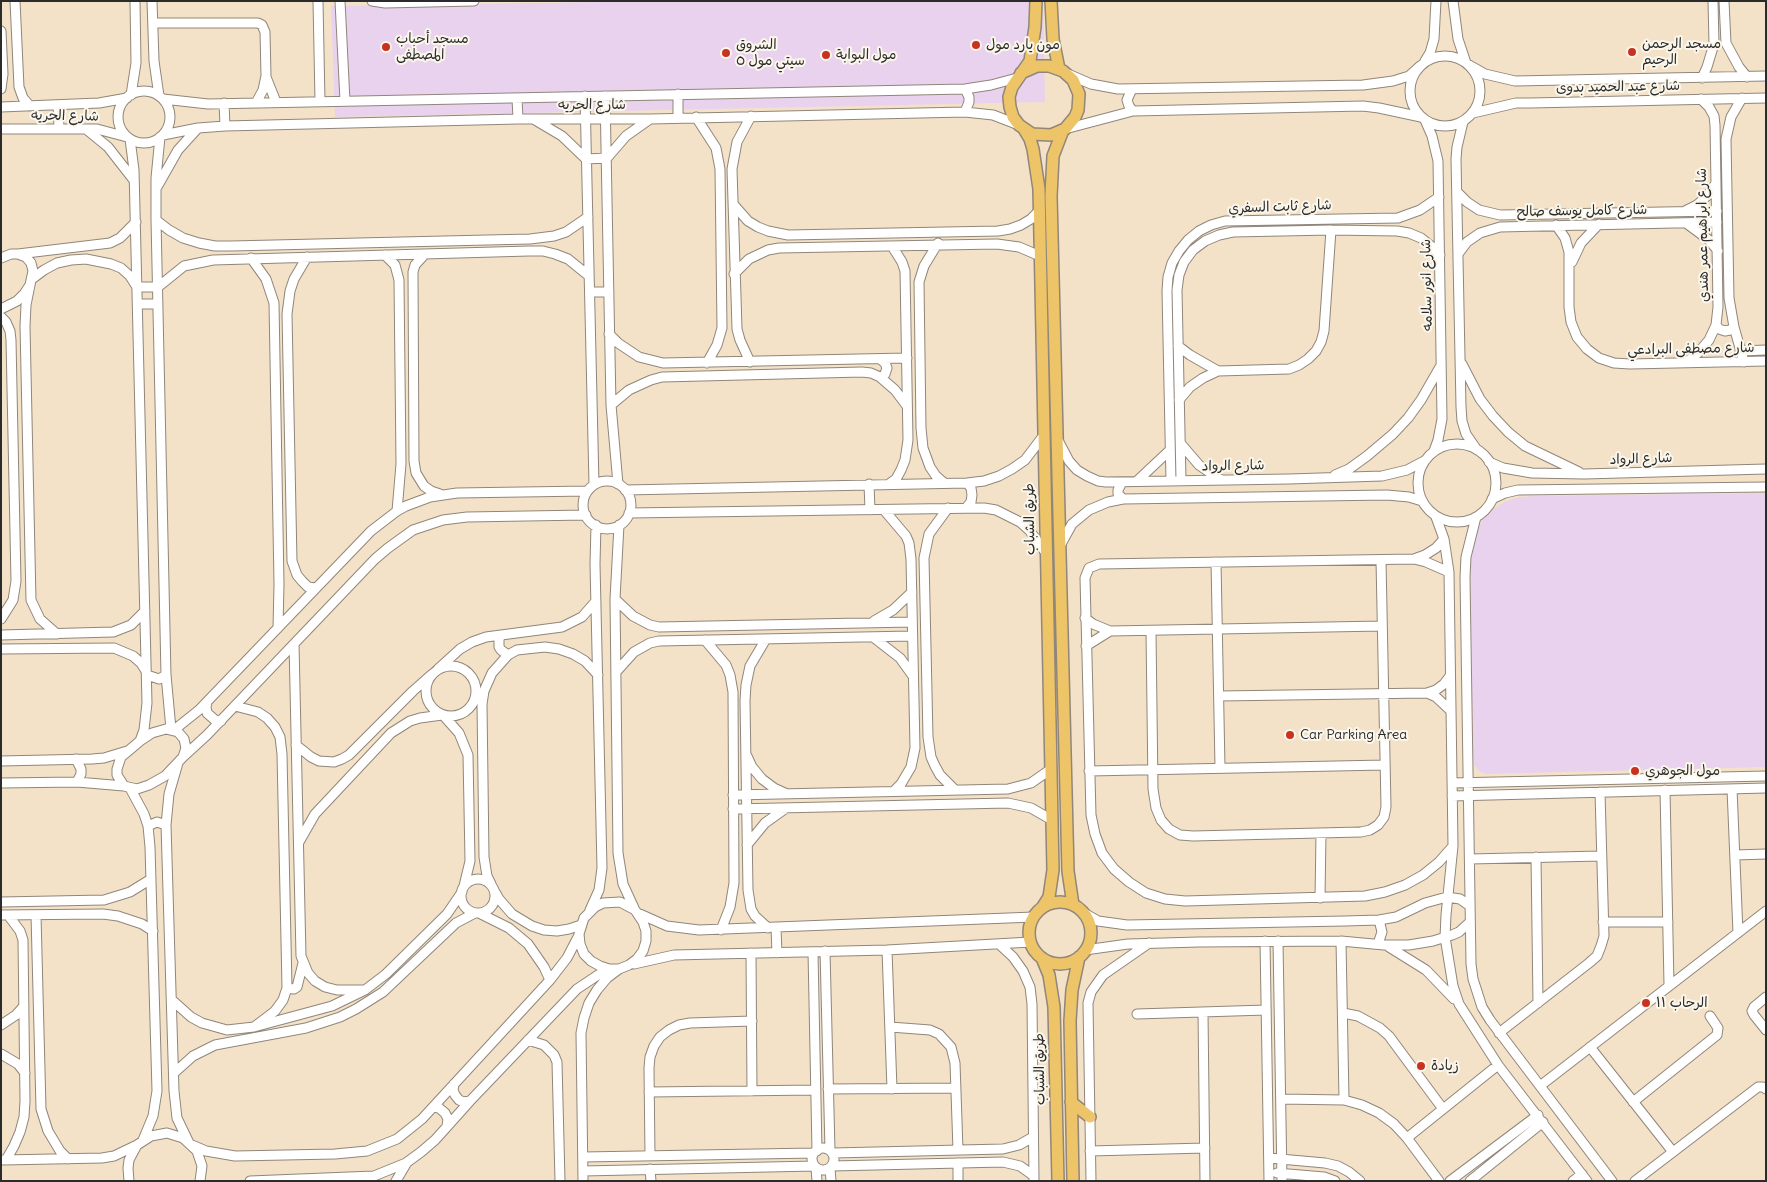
<!DOCTYPE html>
<html>
<head>
<meta charset="utf-8">
<style>
	body { margin:0 }
	#map { position:relative; width:1767px; height:1182px; overflow:hidden; background:#f4e2c8; font-family:Delius,sans-serif }
	canvas { display:block }
	.frame { position:absolute; inset:0; border:2px solid #2b2b2b; pointer-events:none }
</style>
</head>
<body>
<div id="map">
<canvas width="1767" height="1182"></canvas>
<div class="frame"></div>
</div>
<script>
const c = document.querySelector('canvas').getContext('2d');
c.lineJoin = 'round';
function paint(path, color) { c.fillStyle = color; c.fill(path, 'evenodd'); }
const poly = rows => new Path2D(rows.map(r => 'M' + r).join(''));
function stroke(path, color, width, dash) { c.strokeStyle = color; c.lineWidth = width; c.lineCap = dash ? 'butt' : 'round'; c.setLineDash(dash || []); c.stroke(path); }
function write(font, color, halo, rows, align = 'center') {
  c.font = font + ' Delius,"Playpen Sans Arabic",sans-serif'; c.lineWidth = 4; c.setLineDash([]); c.textBaseline = 'middle'; c.strokeStyle = halo; c.fillStyle = color; for (const [text, x, y, turn = 0] of rows) {
    c.save(); c.translate(x, y); c.rotate((+turn || 0) * Math.PI / 180); c.textAlign = isNaN(turn) ? turn : align; if (halo) c.strokeText(text, 0, 0); c.fillText(text, 0, 0); c.restore();
  }
}
const built = poly([
	[675,1,1043,1,1045,102,335,117,331,6],
	[1766,493,1766,767,1486,774,1479,771,1474,765,1473,757,1470,561,1471,546,1476,532,1483,519,1494,509,1506,501,1520,497,1535,496]
]);
const minor = poly([
	[15,1,19,87,23,98,30,106],
	[152,1,154,61,159,96],
	[318,1,320,101],
	[340,1,345,101],
	[372,1,385,3,474,1],
	[1453,1,1458,39,1466,63],
	[1724,1,1726,43,1739,67,1747,77],
	[153,23,258,23,262,25,265,32,266,76,263,90,256,103],
	[1,31,3,74,1,89],
	'1410 91a35 35 0 1 1 70 0a35 35 0 1 1-70 0Z',
	[1425,61,1430,53,1434,39,1436,1],
	[1469,65,1485,74,1515,81,1766,76],
	[1068,74,1091,84,1118,89,1363,85,1393,81,1409,76,1420,66],
	[266,77,276,102],
	[1702,78,1707,67,1714,44,1713,1],
	[965,89,969,97,969,102,965,112],
	[1132,89,1127,100,1129,106,1133,111],
	'118 117a26 26 0 1 1 52 0a26 26 0 1 1-52 0Z',
	[678,94,678,117],
	[131,95,136,63,135,1],
	[585,96,594,485],
	[605,96,611,405,618,484],
	[517,98,518,119],
	[1742,98,1731,117,1726,139,1729,298,1734,327,1744,362],
	[163,99,208,104,965,89,991,85,1017,78],
	[224,103,225,126],
	[58,105,59,128],
	[1,107,99,103,127,98],
	[1473,113,1516,103,1530,103,1766,98],
	[696,117,716,148,720,169,722,328,717,345,707,363],
	[535,120,562,136,586,159,607,158,626,136,650,119],
	[1425,120,1432,136,1438,161,1442,419,1438,440,1434,451],
	[1463,122,1457,147,1456,159,1461,407,1462,421,1466,434,1477,450],
	[1,129,97,129,127,137],
	[86,129,108,147,133,179],
	[1065,129,1133,111,1363,106,1379,108,1421,117],
	[163,135,198,128,225,126,518,119,650,119,965,112,993,115,1019,125],
	[160,137,156,178,156,220,166,675,171,729],
	[130,139,134,170,147,703,144,730,140,741],
	[157,187,178,150,198,128],
	[1457,192,1467,202,1479,210,1500,215,1717,211],
	[733,204,748,221,758,227,768,231,788,235,998,231,1010,229,1021,225,1031,219,1039,211],
	[1685,211,1697,205,1708,195,1716,183],
	[156,220,169,230,183,238,199,243,215,246,231,246,530,239,554,236,566,232,588,217],
	[1686,223,1709,240,1718,251],
	[1556,225,1565,238,1569,252,1569,307,1571,322,1577,337,1587,349,1599,358,1614,363,1630,364,1766,361],
	[938,243,924,266,919,282,921,428,923,448,930,467,936,476,944,483],
	[18,254,110,243,120,238,136,222],
	[425,254,415,265,413,272,414,461,416,473,424,486,431,491,440,494],
	[1458,254,1467,242,1480,233,1500,227,1717,222],
	[385,255,395,265,399,280,401,464,397,511],
	[307,257,294,279,290,291,287,314,292,561,297,575,302,581,308,587,315,588],
	[1,258,11,254,18,254,26,257,31,263,33,271,30,285,24,294,17,301,1,309],
	[251,258,266,279,274,303,279,584,278,628],
	[1572,262,1581,243,1599,224],
	[734,274,749,259,768,250,779,248,997,244,1019,247,1040,256],
	[32,279,44,270,57,263,71,260,86,259,111,264,121,268,130,276,137,287,158,287,184,266,213,260,529,251,543,251,555,254,568,259,589,276],
	[30,285,26,305,25,326,31,600,40,619,57,634],
	[590,292,609,292],
	[138,304,158,304],
	[1,317,6,322,10,331,11,340,16,581,13,600,1,619],
	[1716,325,1719,329,1725,331,1730,330,1734,327],
	[609,334,618,343,639,357,663,363,907,358],
	[1178,346,1190,355,1218,371],
	[1740,351,1766,350],
	[880,359,885,363,887,368,885,374,880,377],
	[750,362,740,340,737,329,732,169,737,142,751,116],
	[1685,363,1698,353,1709,340,1716,325,1718,307,1715,125,1714,116,1709,107,1701,99],
	[1462,364,1480,399,1493,416,1508,432,1525,446,1579,472],
	[1179,400,1190,387,1203,378,1218,371,1289,369,1299,365,1308,359,1316,351,1321,342,1324,331,1331,230],
	[611,405,629,390,651,380,662,377,862,372,871,373,880,377,895,390,907,406],
	[1059,442,1069,461,1077,470,1087,476,1098,481,1106,482,1289,479,1382,476,1407,470,1424,461],
	'1418 483a39 39 0 1 1 78 0a39 39 0 1 1-78 0Z',
	[1181,444,1199,465,1221,480],
	[1489,462,1503,468,1532,473,1584,474,1766,469],
	[1335,475,1349,469,1367,456,1393,434,1408,418,1421,400,1440,367],
	[1181,480,1177,290,1179,275,1184,262,1193,250,1205,241,1219,235,1233,232,1331,230,1397,231,1409,233,1421,238,1431,246,1440,255],
	[1137,481,1170,450],
	[1171,481,1167,291,1168,277,1172,263,1179,251,1188,240,1199,231,1211,225,1225,221,1398,218,1420,210,1439,197],
	'583 505a24 24 0 1 1 48 0a24 24 0 1 1-48 0Z',
	[1122,482,1118,490,1118,494,1123,499],
	[869,484,870,510],
	[889,484,896,479,901,470,905,460,908,440,905,271,902,262,892,246],
	[625,490,967,483,984,481,999,476,1012,469,1025,460,1044,435],
	[1492,499,1505,493,1518,490,1766,487],
	[948,508,929,534,924,558,928,737,931,757,935,766,940,775,955,790],
	[966,508,971,502,972,495,971,488,967,483],
	[884,510,906,536,909,543,911,559,915,748,911,767,901,784,894,791],
	[629,513,984,508,996,510,1020,522,1030,531,1046,553],
	[1436,517,1444,539,1449,572,1453,846,1446,915,1445,937,1453,986,1459,1004,1498,1065,1587,1181],
	[1476,517,1466,557,1465,577,1471,964,1473,979,1482,1007,1490,1020,1612,1181],
	[619,525,615,599,618,853,623,884,634,908],
	[1061,544,1072,524,1089,510,1108,502,1123,499,1387,495,1409,497,1422,501],
	[1414,559,1425,555,1436,548,1444,539],
	[1216,562,1220,768],
	[1449,572,1426,562,1414,559,1099,564,1089,568,1085,578,1091,815,1095,834,1102,853,1114,869,1129,882,1146,893,1165,899,1185,901,1365,896,1385,892,1405,885,1423,875,1439,862,1453,846],
	[615,599,633,616,650,625,659,627,912,622],
	[1085,618,1093,624,1110,631,1382,626],
	[874,621,893,610,912,592],
	[1151,631,1153,789,1156,808,1161,820,1169,829,1180,835,1193,836,1361,832,1370,830,1378,825,1384,817,1386,807,1381,560],
	[1,635,113,632,131,625,145,611],
	[501,635,499,639,499,647,501,650,508,655],
	[873,637,900,658,913,676],
	[766,639,750,666,746,685,745,701,748,890,751,909,755,916,768,928],
	[705,640,726,665,730,675,733,692,734,883,730,907,721,930],
	[294,644,301,956,308,973,315,981,325,987,337,990,365,990],
	[1086,646,1110,631],
	[1,649,114,648,133,656,141,663,146,671],
	'426 691a25 25 0 1 1 50 0a25 25 0 1 1-50 0Z',
	[438,669,460,649,472,642,486,637,562,627,582,617,596,601],
	[616,672,634,652,650,643,659,641,912,636],
	[147,675,159,679,166,675],
	[1427,693,1436,697,1451,711],
	[1219,696,1427,693,1436,690,1444,684,1450,676],
	[207,702,206,707,207,713,215,720,221,721],
	[235,706,258,712,267,718,275,727,280,737,282,754,287,988,283,1000,275,1011,254,1027],
	[443,715,459,733,468,755,470,861,464,886],
	[166,729,178,732,184,739,186,748,183,757,165,776,149,785,137,789,124,786,117,775,117,769,121,757,140,741,152,733,166,729],
	[174,730,199,710,371,531,397,511,406,506,430,497,457,493,587,491],
	[296,745,311,757,319,761,334,762,342,759,349,755,413,691,431,675],
	[747,756,752,767,762,779,774,788,785,793],
	[183,757,207,735,375,559,388,548,413,530,443,520,467,517,586,515],
	[76,759,81,769,81,774,77,782],
	[1,761,92,759,104,758,127,751],
	[178,763,169,794,166,825,174,1091,177,1118,189,1143],
	[1089,771,1385,765],
	[1,783,77,782,124,786],
	[1452,783,1766,776],
	[130,788,144,814,148,826,150,847,157,1091,153,1116,143,1140],
	[1732,789,1738,933],
	[1665,790,1669,985],
	[733,795,1008,789,1031,783,1051,769],
	[1452,796,1766,788],
	[733,809,1008,803,1031,808,1052,820],
	[148,826,157,822,166,825],
	[299,842,315,814,391,733,410,721,420,718,442,715],
	[747,845,765,823,786,808],
	[1735,855,1766,854],
	[1536,857,1538,1003],
	[1470,859,1601,856],
	'461 896a17 17 0 1 1 34 0a17 17 0 1 1-34 0Z',
	[491,884,487,876,484,857,482,704,484,691,492,673,508,655,517,650,545,647,559,649,573,654,585,661,598,675],
	[495,892,499,899,512,914,532,926,544,930,557,931,569,929,581,925],
	[1320,898,1321,833],
	[1,902,104,900,130,892,151,879],
	[590,910,599,890,602,868,595,564,596,525],
	[479,913,509,928,528,944,544,967,550,980],
	[1084,913,1098,921,1127,925,1345,921,1379,920,1396,917,1425,903,1447,897,1460,899,1470,906],
	[640,914,667,926,699,930,1034,917],
	[1,915,103,914,118,916,142,924,153,931],
	[36,915,41,1109,48,1131,60,1151,68,1159],
	[1603,922,1668,922],
	[776,928,777,953],
	[1265,941,1269,1181],
	[1278,941,1282,1181],
	[1341,941,1344,1100],
	[999,944,1013,957,1023,971,1030,987,1032,1004,1034,1181],
	[1378,944,1382,932,1379,920],
	[1389,947,1426,970,1454,999],
	[887,950,892,1089],
	[1085,950,1128,944,1199,942,1341,941,1384,945,1409,945,1433,941,1452,935,1459,932,1470,922],
	[825,951,830,1150],
	[813,952,817,1151],
	[751,953,752,1091],
	[634,964,674,955,887,950,1031,942],
	[287,988,294,989,297,987,303,963],
	[1766,997,1754,1007,1752,1011,1754,1015,1766,1030],
	[172,1000,191,1017,202,1023,227,1030,254,1027,332,1006,365,990,386,974,447,914,462,892],
	[1203,1012,1205,1181],
	[1343,1013,1358,1016,1380,1028,1389,1036,1443,1109],
	[1137,1014,1266,1010],
	[1,1025,16,1015,24,1006],
	[890,1027,930,1030,939,1034,951,1047,955,1063,958,1150],
	[1499,1033,1589,963,1597,956,1601,946,1604,936,1600,792],
	[528,1040,544,1045,554,1055,557,1062,560,1181],
	[1590,1047,1673,1152],
	[1,1054,18,1064,25,1073],
	[174,1073,193,1056,215,1045,306,1028,340,1017,356,1009,383,992,456,923,475,913],
	[454,1084,453,1090,455,1095,459,1100,464,1102,470,1101],
	[1540,1086,1766,911],
	[828,1089,956,1088],
	[649,1092,816,1090],
	[1281,1099,1344,1100,1362,1105,1379,1113,1394,1124,1407,1138,1439,1181],
	[1633,1102,1717,1035,1718,1028,1710,1016],
	[433,1107,439,1108,445,1113,448,1119,447,1126],
	[1407,1138,1498,1065],
	[192,1145,206,1151,235,1156,335,1154,367,1151,397,1139,422,1119,550,980,567,958,579,935],
	'812 1159a11 11 0 1 1 22 0a11 11 0 1 1-22 0Z',
	[1090,1151,1205,1148],
	[833,1153,1003,1149,1019,1145,1033,1137],
	[650,1156,649,1068,650,1057,654,1046,660,1037,669,1030,679,1025,690,1023,752,1021],
	[583,1157,814,1153],
	[1269,1158,1325,1163,1338,1166,1349,1172,1360,1181],
	[3,1160,102,1158,114,1156,137,1145],
	[6,1160,14,1146,20,1132,24,1117,25,1101,23,940,20,931,8,915],
	[958,1163,958,1181],
	[832,1166,1003,1162,1020,1166,1034,1176],
	[816,1168,817,1181],
	[830,1168,831,1181],
	[650,1169,651,1181],
	[583,1171,815,1166],
	[1277,1173,1324,1177,1335,1181],
	[129,1181,128,1168,129,1160,137,1145,151,1136,167,1133,183,1138,197,1151,202,1166,200,1181],
	[250,1181,374,1176,406,1163,421,1152,435,1140,470,1101,577,989,598,975,609,969,619,969,629,965,637,959,643,951,646,941,646,931,643,922,635,910,620,902,603,903,595,907,584,918,579,934,580,944,584,954,591,961,600,966,609,969],
	[396,1181,406,1164],
	[583,1181,581,1033,584,1018,589,1003,597,990,607,978,619,969],
	[1091,1181,1088,1003,1091,992,1103,975,1149,943],
	[1450,1181,1538,1115],
	[1470,1181,1543,1122],
	[1573,1181,1582,1174],
	[1635,1181,1758,1087,1763,1087,1766,1089]
]);
const major = poly([
	[1051,1,1053,39,1059,69],
	[1021,73,1037,66,1049,66,1063,71,1073,80,1079,94,1078,110,1075,117,1065,129,1051,135,1032,134,1019,125,1013,117,1010,107,1009,97,1012,87,1030,61,1035,27,1036,1],
	[1024,129,1030,139,1033,149,1039,189,1053,870,1049,897,1042,908],
	[1063,130,1053,156,1051,196,1068,871,1073,905],
	'1029 933a31 31 0 1 1 62 0a31 31 0 1 1-62 0Z',
	[1042,958,1049,975,1054,1007,1058,1181],
	[1071,1102,1090,1117],
	[1073,1181,1070,1021,1072,990,1079,957]
]);
const markers = [
	[976,45,5,"#c8321e"],
	[386,47,5,"#c8321e"],
	[1632,52,5,"#c8321e"],
	[726,53,5,"#c8321e"],
	[826,55,5,"#c8321e"],
	[1290,735,5,"#c8321e"],
	[1635,771,5,"#c8321e"],
	[1646,1003,5,"#c8321e"],
	[1421,1066,5,"#c8321e"]
];
const poiNames = [
	["مسجد أحباب",396,39],
	["المصطفى",396,55],
	["مسجد الرحمن",1642,44],
	["الرحيم",1642,60],
	["الشروق",736,45],
	["سيتي مول ٥",736,61],
	["مون يارد مول",986,45],
	["مول البوابة",836,55],
	["Car Parking Area",1300,735],
	["مول الجوهري",1645,771],
	["الرحاب ١١",1656,1003],
	["زيادة",1431,1066]
];
const streetNames = [
	["شارع عبد الحميد بدوى",1618,87,-1],
	["شارع الحريه",592,105],
	["شارع الحريه",65,116,1],
	["شارع ثابت السفري",1280,207,-2],
	["شارع كامل يوسف صالح",1582,211,-1],
	["شارع ابراهيم عمر هندي",1703,235,-91],
	["شارع انور سلامه",1427,285,-91],
	["شارع مصطفى البرادعي",1691,349,-1],
	["شارع الرواد",1641,459,-2],
	["شارع الرواد",1233,466,-1],
	["طريق الشباب",1030,519,-91],
	["طريق الشباب",1040,1069,-91]
];
paint(built, '#e9d2ed');
stroke(minor, '#90867a', 11);
stroke(major, '#90867a', 14);
stroke(minor, '#fff', 9);
stroke(major, '#eec469', 11);
for (const [x, y, r, color] of markers) { const dot = new Path2D(); dot.arc(x, y, r, 0, 2 * Math.PI); c.fillStyle = color; c.fill(dot); stroke(dot, '#fbf7ec', 2); }
write('14px', '#2b2b2b', '#fbf7ec', poiNames, 'left');
write('14px', '#2b2b2b', '#fbf7ec', streetNames);
</script>
</body>
</html>
